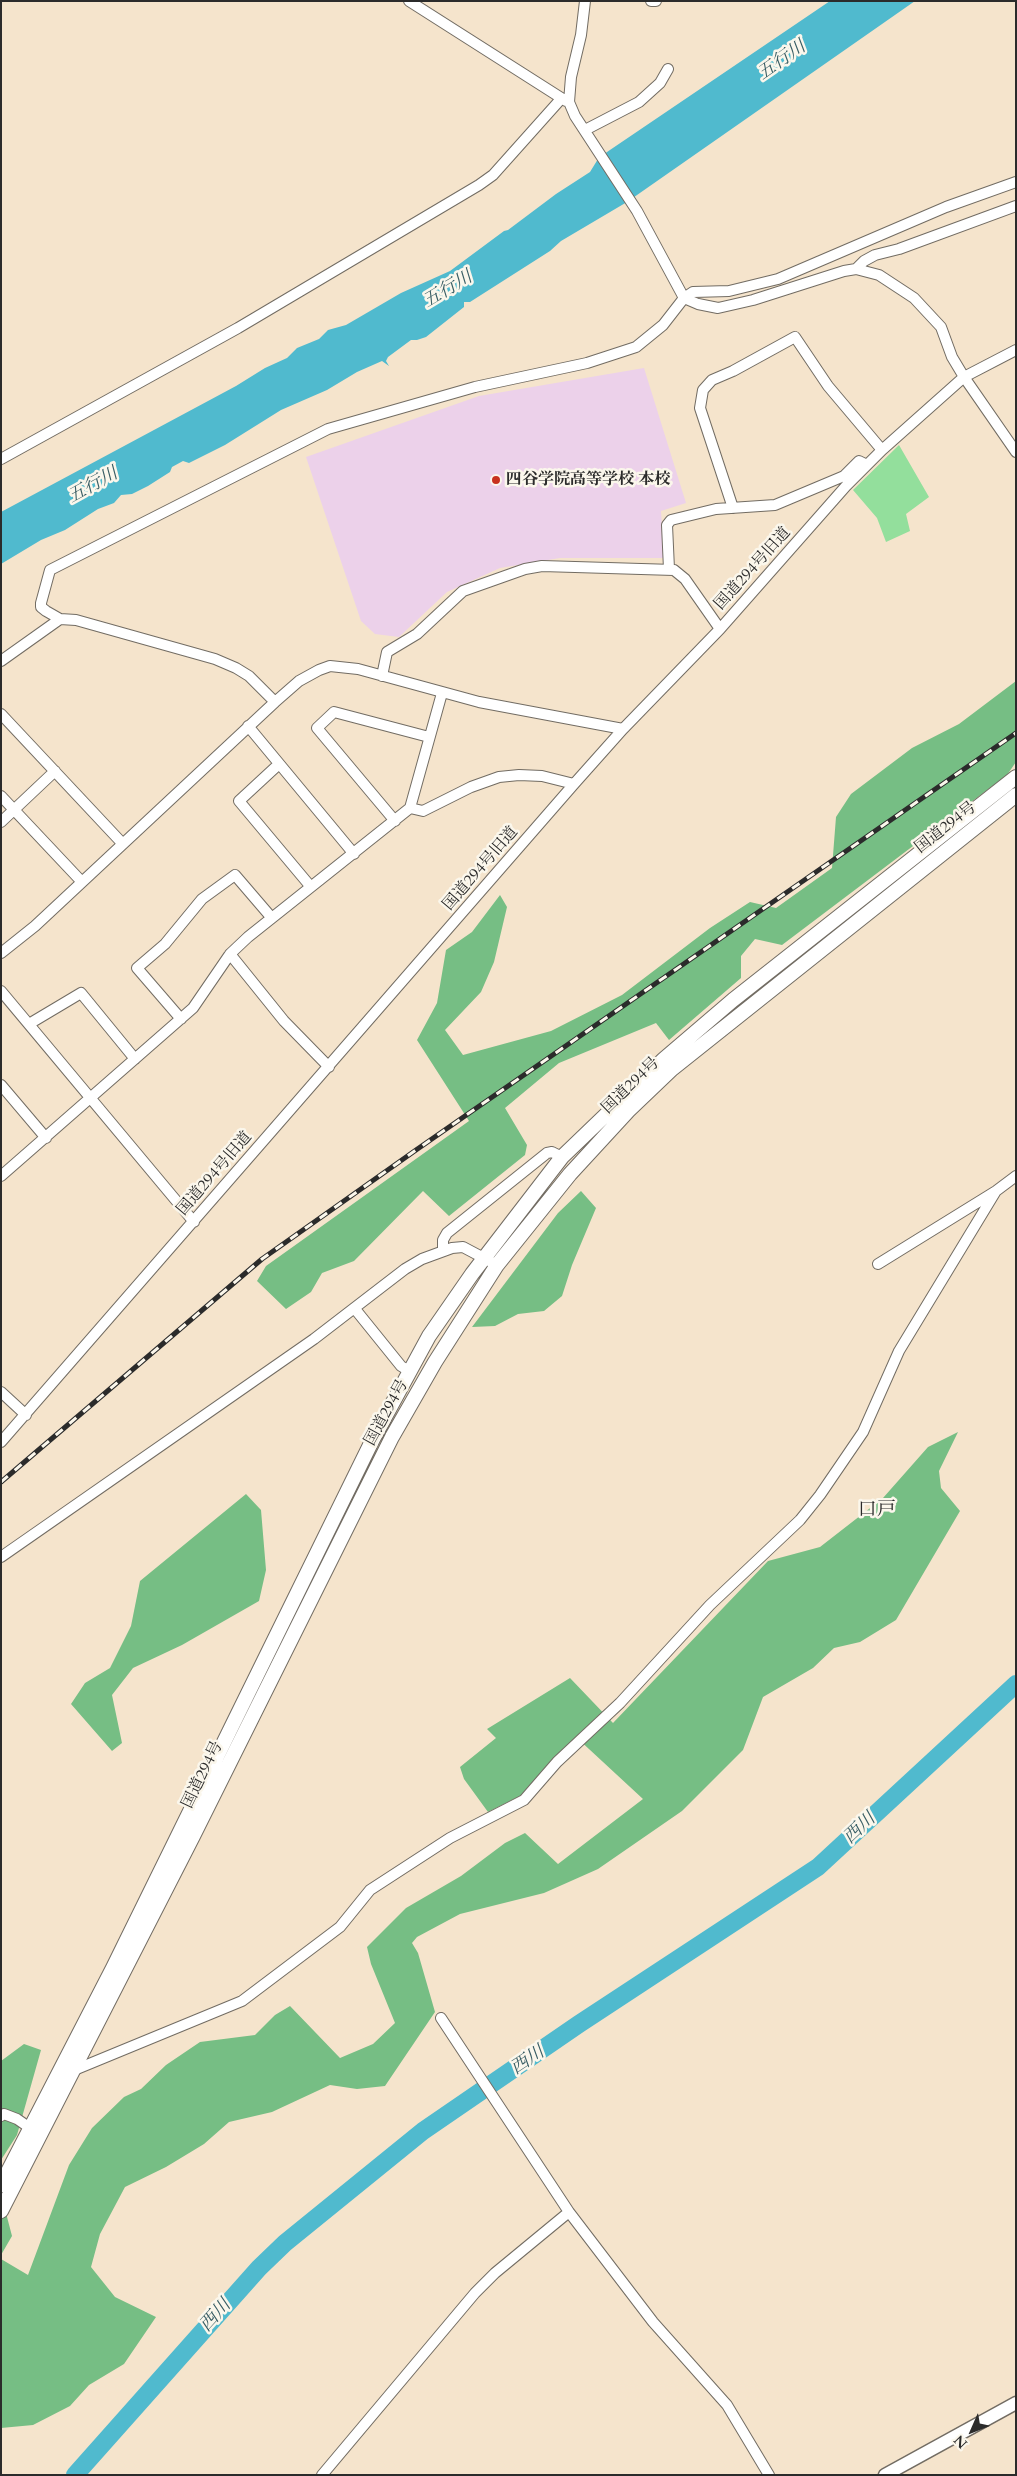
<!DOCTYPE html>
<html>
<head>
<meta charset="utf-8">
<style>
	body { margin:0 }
	#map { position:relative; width:1017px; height:2476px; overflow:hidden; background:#f5e4cc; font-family:Cardo,serif }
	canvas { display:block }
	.frame { position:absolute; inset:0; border:2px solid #2b2b2b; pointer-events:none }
	.north { position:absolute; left:947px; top:2406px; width:50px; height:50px; -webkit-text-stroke:4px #fbf7ec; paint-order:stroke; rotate:226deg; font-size:14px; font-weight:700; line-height:20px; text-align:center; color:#2b2b2b }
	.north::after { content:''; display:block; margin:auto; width:18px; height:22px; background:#2b2b2b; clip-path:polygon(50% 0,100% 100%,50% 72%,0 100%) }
</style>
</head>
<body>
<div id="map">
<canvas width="1017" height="2476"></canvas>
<div class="frame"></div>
<div class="north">N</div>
</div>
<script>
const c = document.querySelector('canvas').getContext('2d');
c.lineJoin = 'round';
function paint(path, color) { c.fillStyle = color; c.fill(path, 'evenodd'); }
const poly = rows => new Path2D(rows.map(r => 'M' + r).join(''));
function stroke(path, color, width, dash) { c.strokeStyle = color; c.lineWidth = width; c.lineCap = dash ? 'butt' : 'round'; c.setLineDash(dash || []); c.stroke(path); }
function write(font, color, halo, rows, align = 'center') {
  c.font = font + ' Cardo,"Noto Serif JP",serif'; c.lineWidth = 5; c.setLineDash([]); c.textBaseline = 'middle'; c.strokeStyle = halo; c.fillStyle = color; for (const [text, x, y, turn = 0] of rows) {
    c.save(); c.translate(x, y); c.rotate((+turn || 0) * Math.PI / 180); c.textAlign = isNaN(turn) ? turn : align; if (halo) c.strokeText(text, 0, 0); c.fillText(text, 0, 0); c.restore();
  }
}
const built = poly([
	[644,368,686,503,661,511,664,558,560,558,500,568,447,592,399,637,375,634,361,621,306,457,479,396]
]);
const green = poly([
	[899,445,929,497,906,514,910,531,886,542,877,518,853,490]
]);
const forest = poly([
	[1016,681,1016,762,1007,775,782,945,755,939,741,956,741,978,669,1040,656,1023,559,1063,505,1108,527,1145,525,1155,449,1216,423,1191,354,1261,322,1273,311,1292,286,1309,257,1281,266,1266,469,1121,417,1040,437,1003,446,950,472,932,500,895,507,907,494,962,481,992,445,1030,463,1055,551,1031,622,995,710,928,750,902,776,908,832,868,836,817,851,794,912,748,959,724],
	[581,1191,596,1208,572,1265,562,1296,544,1311,518,1314,495,1326,472,1327,558,1213],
	[958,1432,939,1471,941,1488,960,1511,896,1620,860,1642,834,1648,813,1668,763,1697,743,1750,682,1811,598,1869,544,1893,460,1914,417,1937,412,1943,418,1953,435,2012,385,2086,357,2089,330,2085,272,2112,229,2122,204,2144,166,2167,125,2187,100,2234,91,2267,115,2297,156,2317,124,2364,89,2385,70,2406,33,2425,1,2428,1,2259,28,2275,69,2165,92,2128,124,2097,141,2089,166,2065,200,2042,255,2035,275,2015,290,2006,340,2058,373,2044,395,2023,371,1964,367,1947,406,1908,461,1876,505,1843,525,1833,558,1864,643,1799,576,1737,520,1796,488,1812,464,1779,460,1767,496,1738,487,1729,570,1678,613,1723,768,1561,820,1547,883,1498,928,1447],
	[246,1494,261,1510,266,1570,259,1601,182,1645,133,1668,112,1695,122,1743,112,1751,71,1704,85,1683,110,1668,131,1626,140,1581],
	[24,2044,41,2050,17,2135,1,2160,1,2061],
	[1,2194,12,2236,1,2255]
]);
const water = poly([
	[830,1,915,1,627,202,561,241,550,251,470,302,464,302,464,307,426,337,417,340,411,340,388,357,386,361,389,366,382,361,357,372,327,390,281,410,225,445,189,463,183,461,172,467,170,472,148,486,132,494,121,495,114,503,98,509,65,530,41,540,1,564,1,512,236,386,265,368,287,358,297,348,319,339,328,330,346,325,401,293,450,271,504,231,508,230,556,194,590,172,598,159,607,152]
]);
const river = poly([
	[75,2475,259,2268,285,2243,423,2131,579,2024,818,1867,1016,1684]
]);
const minor = poly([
	[409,1,566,101],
	[585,1,581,35,571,77,569,102,575,116,637,211,684,298,698,304,718,308,753,300,844,271,856,269,879,275,914,298,941,327,952,357,964,377,1016,452],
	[651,1,656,1],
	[585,130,639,102,660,83,668,69],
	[856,269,864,261,875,255,899,249,1016,206],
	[1,459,238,328,479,185,493,175,560,100],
	[733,508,700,408,703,390,712,380,733,371,795,337,828,386,882,450],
	[669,569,667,525,671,520,716,509,775,505,844,476,859,461,867,465],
	[1,661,60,619],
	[382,676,387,652,417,634,463,591,525,569,542,566,674,570,685,579,720,629],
	[275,702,249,676,236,668,215,659,76,620,60,619,46,611,41,607,41,603,50,570,328,429,475,387,587,363,636,347,663,325,684,298,693,292,729,291,778,279,946,207,1016,182],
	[1,714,122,843],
	[248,726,354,854],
	[279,764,239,801,311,887],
	[1,796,82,882],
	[410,808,423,811,471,787,499,777,519,775,542,776,574,784],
	[395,821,317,728,334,712,429,737],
	[1,822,55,771],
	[1,953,35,926,275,702,299,681,319,670,330,666,358,669,479,702,623,729],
	[230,954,284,1021,329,1067],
	[1,991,194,1222],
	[181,1019,137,968,165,944,202,899,235,875,271,917],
	[29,1024,81,993,135,1059],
	[1,1085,46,1138],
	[1,1176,193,1008,230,954,248,937,410,808,442,693],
	[443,1251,443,1240,447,1233,547,1153,552,1152,562,1157],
	[878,1264,996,1191,1016,1176],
	[355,1309,401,1366,409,1371],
	[1,1392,26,1415],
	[1,1442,574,784,623,729,720,629,846,486,882,450,964,377,1016,350],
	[1,1557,314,1339,405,1269,422,1259,452,1248,463,1247,497,1265],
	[441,2018,569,2212,653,2322,727,2405,769,2475],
	[72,2071,242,2001,340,1927,370,1890,450,1838,524,1800,557,1762,620,1703,710,1605,800,1520,820,1495,863,1432,899,1351,996,1191],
	[1,2116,4,2114,17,2119,30,2128],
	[322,2475,475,2293,495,2273,569,2212]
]);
const major = poly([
	[885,2475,1016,2403]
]);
const highway = poly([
	[1,2185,113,1968,373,1439,429,1336,472,1274,562,1157,664,1059,733,1000,1016,777],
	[1,2211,193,1836,392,1437,435,1362,497,1265,570,1174,628,1111,672,1069,1016,795]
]);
const rail = poly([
	[1,1482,262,1259,416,1150,1016,733]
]);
const markers = [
	[496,480,5,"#c8321e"]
];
const poiNames = [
	["四谷学院高等学校 本校",506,480]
];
const streetNames = [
	["国道294号旧道",753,569,-48],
	["国道294号",946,828,-38],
	["国道294号旧道",481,869,-49],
	["国道294号",631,1086,-44],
	["国道294号旧道",215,1174,-49],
	["国道294号",387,1413,-61],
	["国道294号",203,1775,-64]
];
const waterNames = [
	["五行川",782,61,-35],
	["五行川",448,290,-31],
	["五行川",93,486,-29],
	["西川",860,1829,-43],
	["西川",528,2061,-34],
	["西川",216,2316,-48]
];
const quarterNames = [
	["口戸",877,1511]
];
paint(built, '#ecd1ea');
paint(green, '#93df9c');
paint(forest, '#76be84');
paint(water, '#50bace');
stroke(river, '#50bace', 18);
stroke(minor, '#726c63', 12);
stroke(major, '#726c63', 15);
stroke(highway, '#726c63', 16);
stroke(minor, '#fff', 10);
stroke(major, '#fff', 12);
stroke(highway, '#fff', 14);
stroke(rail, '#2b2b2b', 5);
stroke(rail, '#fbf7ec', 3, [9]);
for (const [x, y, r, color] of markers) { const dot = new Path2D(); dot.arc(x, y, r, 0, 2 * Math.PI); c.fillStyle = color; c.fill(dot); stroke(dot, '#fbf7ec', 2); }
write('bold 16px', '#2b2b2b', '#fbf7ec', poiNames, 'left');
write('16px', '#2b2b2b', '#fbf7ec', streetNames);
write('italic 18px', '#385d64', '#fbf7ec', waterNames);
write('19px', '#2b2b2b', '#fbf7ec', quarterNames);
</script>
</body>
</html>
